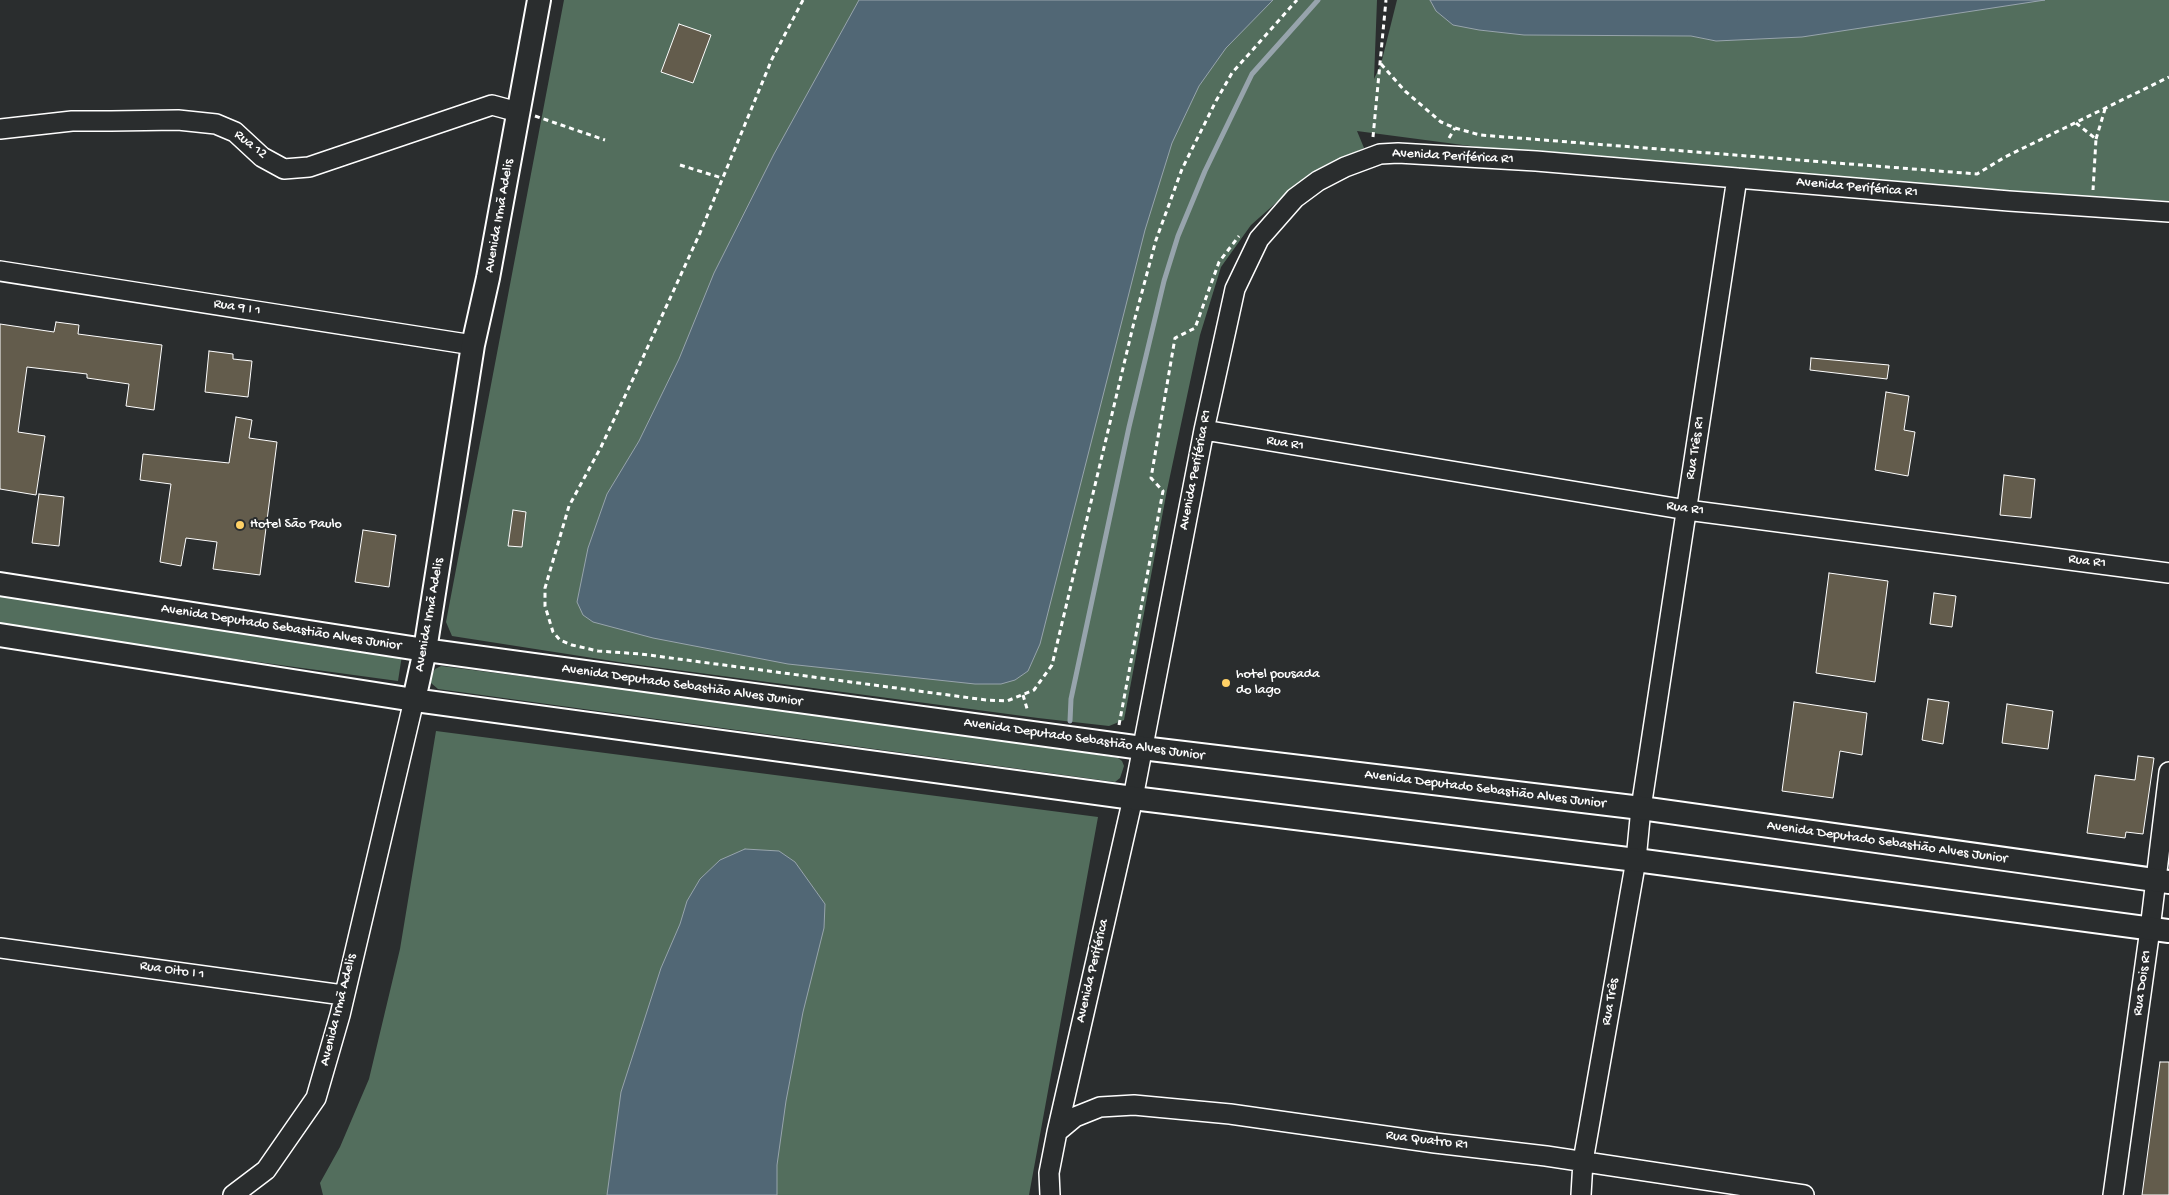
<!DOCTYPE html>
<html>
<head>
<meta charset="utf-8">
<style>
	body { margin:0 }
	canvas { display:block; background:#2a2d2e }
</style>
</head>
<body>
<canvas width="2169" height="1195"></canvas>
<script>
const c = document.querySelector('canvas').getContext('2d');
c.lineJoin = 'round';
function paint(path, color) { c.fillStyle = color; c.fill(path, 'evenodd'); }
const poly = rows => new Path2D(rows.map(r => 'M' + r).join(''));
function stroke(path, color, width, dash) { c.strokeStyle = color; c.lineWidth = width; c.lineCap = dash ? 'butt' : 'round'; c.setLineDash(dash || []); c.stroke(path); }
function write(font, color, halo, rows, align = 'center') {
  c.font = font + ' "Gochi Hand",sans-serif'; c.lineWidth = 4; c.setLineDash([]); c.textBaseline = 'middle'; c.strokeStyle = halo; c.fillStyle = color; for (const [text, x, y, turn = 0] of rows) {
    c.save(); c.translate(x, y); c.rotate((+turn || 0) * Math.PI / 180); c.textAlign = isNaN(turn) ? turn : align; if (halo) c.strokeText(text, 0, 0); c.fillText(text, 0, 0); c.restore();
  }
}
const green = poly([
	[564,0,1377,0,1374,79,1381,64,1397,0,2169,0,2169,201,1973,189,1516,152,1357,131,1364,148,1304,178,1251,225,1221,267,1200,335,1167,490,1124,720,1109,726,1038,718,625,663,452,636,446,622],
	[0,585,404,642,398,681,0,627],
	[441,666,925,728,1118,758,1122,761,1124,766,1120,778,1115,782,438,689,431,683,431,676,435,669],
	[436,731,1098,817,1029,1195,323,1195,320,1183,340,1147,369,1079,400,949]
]);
const water = poly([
	[859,0,1273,0,1226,48,1199,86,1172,143,1145,230,1040,644,1028,671,1015,680,1001,684,975,684,788,664,653,638,593,622,583,615,577,602,588,548,607,494,639,441,679,359,714,273,774,154,859,0],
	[1430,0,2045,0,1802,37,1716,41,1691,36,1524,35,1479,30,1453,25,1436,11,1430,0],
	[745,849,779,851,795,862,825,904,824,928,803,1012,786,1101,777,1165,777,1195,607,1195,621,1092,661,968,680,924,687,901,700,879,720,860,745,849]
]);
const stream = poly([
	[1070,721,1071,699,1129,427,1164,281,1178,236,1205,171,1252,74,1318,0]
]);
const building = poly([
	[679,24,711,35,693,83,661,72,679,24],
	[56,322,79,325,78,334,162,345,154,410,126,406,129,384,87,378,87,374,27,367,18,432,45,436,36,495,0,489,0,324,54,332,56,322],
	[209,351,233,354,233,359,252,361,248,397,205,392,209,351],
	[1811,358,1889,365,1887,379,1810,370,1811,358],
	[1886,392,1909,396,1904,430,1915,432,1908,476,1875,470,1886,392],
	[236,417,252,420,249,438,277,442,260,575,213,569,217,542,186,538,181,566,160,562,171,484,140,480,143,454,229,463,236,417],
	[2004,475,2035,479,2031,518,2000,515,2004,475],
	[39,494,64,497,59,546,32,543,39,494],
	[513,510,526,512,522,547,508,546,513,510],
	[363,530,396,535,389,587,355,582,363,530],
	[1829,573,1888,581,1875,682,1816,673,1829,573],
	[1934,593,1956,596,1952,627,1930,624,1934,593],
	[1928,699,1949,702,1943,744,1922,740,1928,699],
	[1794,702,1867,713,1862,755,1840,751,1833,798,1782,791,1794,702],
	[2007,704,2053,711,2048,749,2002,743,2007,704],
	[2138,756,2154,758,2143,834,2126,832,2125,838,2087,833,2095,775,2135,780,2138,756],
	[2160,1062,2169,1062,2169,1195,2142,1195,2160,1062]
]);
const path = poly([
	[803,0,772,59,700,233,633,379,601,447,569,506,545,588,545,606,553,632,560,640,572,645,598,651,641,654,986,700,1007,701,1034,690,1052,665,1135,318,1156,240,1182,169,1216,101,1232,73,1297,0],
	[1381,64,1405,91,1441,122,1455,128,1480,135,1977,174,2005,157,2169,77],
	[535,116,605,140],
	[2076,123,2096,139,2093,190],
	[1373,137,1386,0],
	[1449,138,1455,128],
	[2096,139,2105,109],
	[680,165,722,178],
	[1023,695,1028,712],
	[1119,725,1163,491,1151,478,1175,338,1195,328,1219,262,1239,236]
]);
const minor = poly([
	[0,129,72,121,111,121,178,120,216,124,235,132,262,157,284,169,309,167,492,105,518,112],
	[0,271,473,345],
	[1204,430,1687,510,2169,573],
	[0,948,343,995],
	[1057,1132,1075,1117,1100,1107,1134,1105,1230,1114,1435,1143,1546,1156,1804,1195],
	[233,1195,266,1170,316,1098,340,1015,414,700],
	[1050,1195,1049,1173,1057,1132,1133,798,1204,430,1235,289,1259,239,1295,198,1318,181,1345,167,1380,154,1398,153,1536,161,2009,201,2169,212],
	[1581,1195,1583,1161,1636,860,1641,808,1737,178],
	[2113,1195,2150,929,2169,772]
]);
const tertiary = poly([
	[0,584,425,650,1142,748,1641,808,2169,882],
	[0,635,414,700,1133,798,1636,860,2169,931],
	[414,700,425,650,473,345,488,278,539,0]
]);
const markers = [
	[240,525,5,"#ffd166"],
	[1226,683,5,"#ffd166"]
];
const streetNames = [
	["Rua 12",250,145,38],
	["Avenida Periférica R1",1453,157,3],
	["Avenida Periférica R1",1857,188,5],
	["Avenida Irmã Adelis",500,216,-80],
	["Rua 9 I 1",237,308,9],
	["Rua R1",1285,444,9],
	["Rua Três R1",1696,448,-81],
	["Avenida Periférica R1",1196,470,-79],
	["Rua R1",1685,509,8],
	["Rua R1",2087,562,7],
	["Avenida Irmã Adelis",430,615,-80],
	["Avenida Deputado Sebastião Alves Junior",281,628,9],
	["Avenida Deputado Sebastião Alves Junior",682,686,8],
	["Avenida Deputado Sebastião Alves Junior",1084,740,8],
	["Avenida Deputado Sebastião Alves Junior",1485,790,7],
	["Avenida Deputado Sebastião Alves Junior",1887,843,8],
	["Rua Oito I 1",172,971,8],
	["Avenida Periférica",1093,971,-77],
	["Rua Dois R1",2143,983,-82],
	["Rua Três",1611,1002,-80],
	["Avenida Irmã Adelis",339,1010,-76],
	["Rua Quatro R1",1427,1141,7]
];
const poiNames = [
	["Hotel São Paulo",250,525],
	["hotel pousada",1236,675],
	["do lago",1236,691]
];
paint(green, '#536e5d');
paint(water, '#516775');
stroke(water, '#97a4ac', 1);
stroke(stream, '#97a4ac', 5);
paint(building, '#635c4c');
stroke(building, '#fff', 1);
stroke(minor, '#fff', 22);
stroke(tertiary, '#fff', 26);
stroke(path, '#fff', 3, [5, 4]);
stroke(minor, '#2a2d2e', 19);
stroke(tertiary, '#2a2d2e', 22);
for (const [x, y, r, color] of markers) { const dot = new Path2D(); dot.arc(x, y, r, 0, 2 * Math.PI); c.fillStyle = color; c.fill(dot); stroke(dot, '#2a2d2e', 2); }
write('14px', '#fff', '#2a2d2e', streetNames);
write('14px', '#fff', '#2a2d2e', poiNames, 'left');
</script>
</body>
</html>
